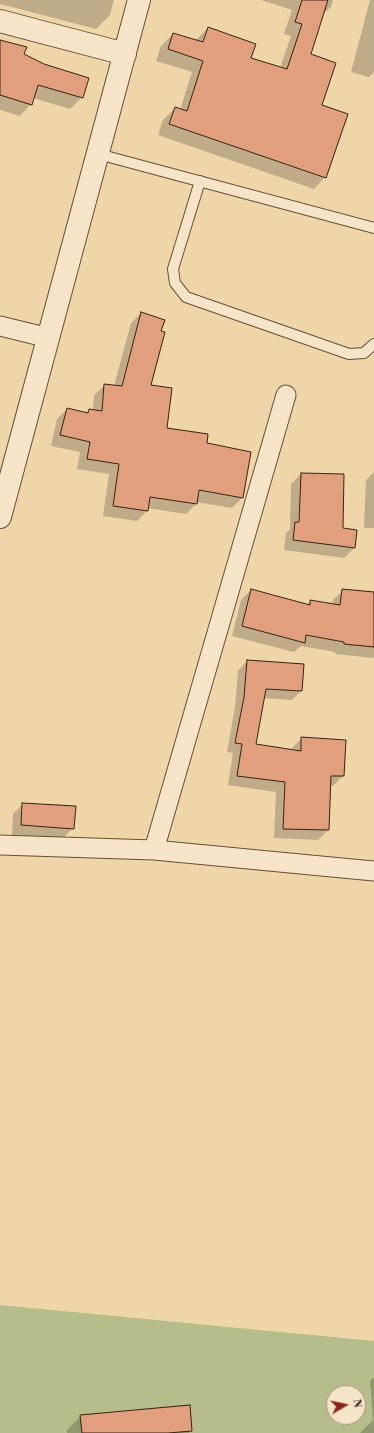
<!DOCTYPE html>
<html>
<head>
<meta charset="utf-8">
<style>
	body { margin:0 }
	#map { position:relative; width:374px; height:1433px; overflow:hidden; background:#efd6a9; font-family:"Libre Bodoni",serif }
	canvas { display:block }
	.north { position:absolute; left:326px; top:1385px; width:40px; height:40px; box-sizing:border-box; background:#f5e4c7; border:1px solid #a9977f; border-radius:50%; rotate:81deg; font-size:11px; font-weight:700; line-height:16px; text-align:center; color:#362313 }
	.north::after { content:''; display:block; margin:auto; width:14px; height:18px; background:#8f2418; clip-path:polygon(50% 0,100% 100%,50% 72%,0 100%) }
</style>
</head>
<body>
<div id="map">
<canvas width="374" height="1433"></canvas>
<div class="north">N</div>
</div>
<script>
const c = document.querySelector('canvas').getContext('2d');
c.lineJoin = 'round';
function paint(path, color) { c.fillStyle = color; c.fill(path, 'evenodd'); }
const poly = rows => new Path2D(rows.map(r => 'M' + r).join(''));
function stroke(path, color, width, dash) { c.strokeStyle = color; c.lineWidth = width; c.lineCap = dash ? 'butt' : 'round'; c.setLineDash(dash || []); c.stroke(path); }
const green = poly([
	[0,1305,374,1341,374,1433,0,1433],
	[334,1393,358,1393,358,1417,334,1417]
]);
const shadow = poly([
	[0,0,114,0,110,15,96,29,0,4],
	[261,0,333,0,331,7,322,15,310,55,320,106,325,177,314,189,158,135,163,120,175,108,180,110,192,72,156,61,161,46,173,34,196,40,208,28,250,59,280,68,291,36,284,34,292,10],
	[370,0,374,0,374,72,369,77,351,72],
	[0,41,23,55,82,97,70,109,33,98,31,104,20,116,0,110],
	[141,313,160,332,149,386,166,428,206,443,242,498,232,508,196,502,196,504,186,514,147,508,147,511,137,521,103,516,109,474,77,469,80,452,51,446,57,419,67,409,86,413,89,410,93,411,94,395,105,385,114,386,131,323],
	[374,472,374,528,364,528,366,480],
	[301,474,342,529,354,548,344,558,284,550,286,533,290,529,291,484],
	[251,590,307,605,311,601,332,605,333,600,343,590,374,593,374,658,335,654,335,652,301,646,294,652,232,636,241,600],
	[247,661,301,691,292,700,263,698,254,745,292,751,292,748,302,738,345,741,343,776,333,786,330,785,328,830,318,840,274,838,276,792,228,785,233,753,227,752,235,707,238,671],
	[23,804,73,828,63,838,12,835,13,814],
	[374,1377,374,1433,360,1433,373,1420,370,1381],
	[81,1416,191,1430,189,1433,67,1433,67,1430]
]);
const building = poly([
	[302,0,328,0,311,54,336,63,322,105,348,114,326,178,169,124,175,107,187,111,203,61,168,49,173,33,203,42,208,27,256,44,251,58,287,69,302,24,295,22,302,0],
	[0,40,27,47,24,54,44,64,89,78,83,98,38,85,32,105,0,95,0,40],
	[141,312,165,320,161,331,165,332,151,385,172,388,167,428,208,434,207,443,251,452,243,498,199,490,197,504,150,497,148,511,113,506,119,464,87,459,90,442,60,435,67,408,88,413,89,409,102,411,104,384,122,386,141,312],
	[301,473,344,474,343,528,357,530,355,548,293,540,295,522,299,522,301,473],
	[251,589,310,605,310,600,340,605,342,589,374,592,374,647,344,644,344,642,306,635,305,643,242,626,251,589],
	[247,660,304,664,302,691,266,689,256,744,301,751,301,737,346,740,344,776,331,776,329,830,283,829,285,782,237,776,242,744,235,743,244,697,247,660],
	[22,803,76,806,74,829,21,825,22,803],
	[190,1405,192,1431,168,1433,82,1433,80,1415,190,1405]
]);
const service = poly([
	[98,154,374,228],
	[200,181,173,269,175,283,186,297,349,354,364,353,374,344]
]);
const minor = poly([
	[0,326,49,338],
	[0,845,154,850,374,871],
	[154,850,286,395]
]);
const tertiary = poly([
	[0,21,125,54],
	[0,517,139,0]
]);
paint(green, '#b5be8b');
paint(shadow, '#0003');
paint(building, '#e29f7e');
stroke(building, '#362313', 1);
stroke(service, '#645038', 12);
stroke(minor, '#645038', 21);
stroke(tertiary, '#645038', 24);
stroke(service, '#f5e4c7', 10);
stroke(minor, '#f5e4c7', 19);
stroke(tertiary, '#f5e4c7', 22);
</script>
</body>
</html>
